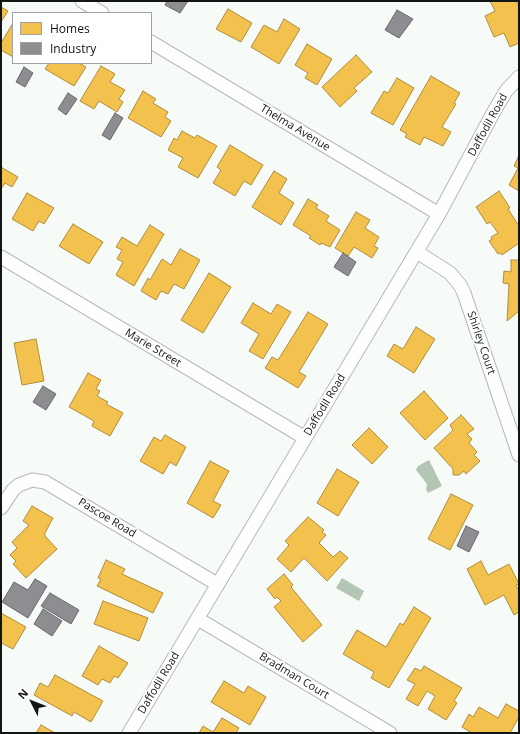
<!DOCTYPE html>
<html>
<head>
<meta charset="utf-8">
<style>
	body { margin:0 }
	#map { position:relative; width:520px; height:734px; overflow:hidden; background:#f7fbf7; font-family:"Open Sans",sans-serif }
	canvas { display:block }
	.frame { position:absolute; inset:0; border:2px solid #131513; pointer-events:none }
	.legend { position:absolute; left:12px; top:12px; width:140px; height:52px; box-sizing:border-box; background:#fff; border:1px solid #a1a1a1; margin:0; padding:5px 7px; list-style:none; font-size:12px; color:#131513 }
	.legend li { display:flex; align-items:center; gap:8px; height:20px }
	.legend b { width:20px; border:1px solid #a1a1a1 }
	.north { position:absolute; left:12px; top:682px; width:40px; height:40px; -webkit-text-stroke:3px #fff; paint-order:stroke; rotate:312deg; font-size:11px; font-weight:700; line-height:16px; text-align:center; color:#131513 }
	.north::after { content:''; display:block; margin:auto; width:14px; height:18px; background:#131513; clip-path:polygon(50% 0,100% 100%,50% 72%,0 100%) }
</style>
</head>
<body>
<div id="map">
<canvas width="520" height="734"></canvas>
<div class="frame"></div>
<ul class="legend">
<li><b style="height:11px;background:#f2c14e"></b>Homes</li>
<li><b style="height:11px;background:#8d8d92"></b>Industry</li>
</ul>
<div class="north">N</div>
</div>
<script>
const c = document.querySelector('canvas').getContext('2d');
c.lineJoin = 'round';
function paint(path, color) { c.fillStyle = color; c.fill(path, 'evenodd'); }
const poly = rows => new Path2D(rows.map(r => 'M' + r).join(''));
function stroke(path, color, width, dash) { c.strokeStyle = color; c.lineWidth = width; c.lineCap = dash ? 'butt' : 'round'; c.setLineDash(dash || []); c.stroke(path); }
function write(font, color, halo, rows, align = 'center') {
  c.font = font + ' "Open Sans",sans-serif'; c.lineWidth = 4; c.setLineDash([]); c.textBaseline = 'middle'; c.strokeStyle = halo; c.fillStyle = color; for (const [text, x, y, turn = 0] of rows) {
    c.save(); c.translate(x, y); c.rotate((+turn || 0) * Math.PI / 180); c.textAlign = isNaN(turn) ? turn : align; if (halo) c.strokeText(text, 0, 0); c.fillText(text, 0, 0); c.restore();
  }
}
const water = poly([
	[429,460,442,486,428,493,426,489,427,484,416,470,418,466],
	[342,578,364,591,359,601,336,588]
]);
const homes = poly([
	[490,1,516,1,519,7,519,43,510,47,504,33,494,37,485,16,495,11,490,1],
	[1,7,8,11,1,22,1,7],
	[228,9,252,23,241,42,216,29,228,9],
	[284,19,300,29,279,64,251,47,264,25,277,32,284,19],
	[13,23,13,57,1,50,1,43,13,23],
	[307,44,332,59,317,85,305,78,308,73,295,65,307,44],
	[356,55,372,72,354,88,357,91,340,107,322,87,356,55],
	[49,63,79,63,86,67,74,86,45,69,49,63],
	[101,66,115,74,110,82,125,90,119,99,123,102,117,112,99,101,94,109,80,101,101,66],
	[431,76,460,93,454,103,456,104,442,127,451,132,443,146,424,137,420,145,405,137,407,134,400,130,431,76],
	[397,78,414,88,393,125,371,113,384,91,388,93,397,78],
	[143,91,156,99,153,103,168,112,165,117,171,121,161,137,128,118,143,91],
	[182,131,195,138,197,135,217,146,198,178,178,167,183,158,168,150,174,138,177,140,182,131],
	[230,145,263,165,251,185,244,181,235,196,213,183,221,170,217,167,230,145],
	[519,155,519,191,509,185,518,168,514,166,519,155],
	[1,167,18,177,12,187,5,183,1,189,1,167],
	[274,171,287,179,279,193,294,203,281,225,252,207,274,171],
	[499,191,510,208,508,209,519,226,519,243,502,255,500,253,498,254,489,241,492,239,491,237,498,233,490,222,487,224,476,207,499,191],
	[27,193,54,208,44,224,39,221,33,231,12,219,27,193],
	[308,199,318,205,316,208,329,216,326,221,340,230,330,247,321,243,320,245,309,238,311,236,293,225,308,199],
	[356,212,370,220,365,228,379,237,374,246,378,248,372,258,354,247,348,256,335,248,356,212],
	[73,224,103,242,89,264,59,246,73,224],
	[150,225,164,234,134,286,116,275,123,262,117,259,122,250,116,247,122,237,137,246,150,225],
	[180,249,200,260,184,289,174,284,168,294,161,291,156,300,141,291,148,278,150,280,162,259,171,265,180,249],
	[511,260,519,260,519,311,507,321,509,284,503,283,504,271,511,272,511,260],
	[209,273,231,287,203,333,181,320,209,273],
	[253,303,271,314,277,304,291,312,263,359,249,351,259,334,241,323,253,303],
	[308,312,328,324,299,372,306,376,298,388,265,368,272,357,278,360,308,312],
	[416,327,435,339,414,373,387,356,394,344,403,349,416,327],
	[36,339,44,381,22,385,14,343,36,339],
	[88,373,101,380,96,389,100,391,97,396,108,402,106,404,123,413,110,436,92,426,94,421,69,407,88,373],
	[424,391,448,418,425,440,400,413,424,391],
	[461,415,474,429,467,434,472,439,469,443,477,452,474,455,480,461,466,474,464,471,459,475,453,475,453,469,434,448,453,430,450,425,461,415],
	[369,428,388,447,372,464,352,445,369,428],
	[165,435,186,447,176,466,170,462,163,474,140,461,154,437,161,441,165,435],
	[210,461,229,471,213,501,221,505,213,518,187,503,210,461],
	[337,469,359,482,338,516,317,503,337,469],
	[451,494,473,505,450,550,428,539,451,494],
	[32,506,53,518,45,533,45,536,57,549,26,578,13,564,16,561,10,555,17,548,12,542,29,525,23,521,32,506],
	[308,517,324,530,322,532,326,535,319,543,333,557,340,551,348,558,327,581,304,558,291,572,277,559,289,545,285,541,308,517],
	[106,560,125,569,122,574,163,593,153,613,97,586,101,579,98,578,106,560],
	[481,561,488,575,509,564,519,584,516,585,519,591,519,612,514,615,504,595,485,605,467,569,481,561],
	[284,574,293,585,291,587,322,625,303,642,274,607,281,601,277,597,275,599,267,589,284,574],
	[103,601,148,618,139,641,94,624,103,601],
	[414,607,431,618,389,688,371,678,374,672,343,654,357,630,386,647,400,623,403,625,414,607],
	[1,613,26,627,13,649,1,643,1,613],
	[99,646,128,663,118,678,114,676,110,683,102,679,98,685,82,676,99,646],
	[424,666,462,688,454,701,457,703,446,720,428,709,435,696,427,691,418,706,406,699,415,684,407,680,415,668,421,671,424,666],
	[55,675,103,701,91,722,74,712,72,716,34,695,40,683,48,687,55,675],
	[224,681,244,693,248,686,266,697,250,725,211,702,224,681],
	[506,704,519,711,519,717,510,733,472,733,462,727,469,714,473,717,479,707,498,718,506,704],
	[222,718,239,728,236,733,199,733,203,726,213,732,222,718],
	[41,725,55,733,36,733,41,725]
]);
const industry = poly([
	[167,1,188,1,180,13,165,5,167,1],
	[397,10,413,19,399,38,385,30,397,10],
	[24,67,33,73,25,87,16,82,24,67],
	[68,93,77,99,66,115,58,109,68,93],
	[115,113,123,118,110,140,102,135,115,113],
	[343,253,356,262,348,276,334,267,343,253],
	[43,386,56,394,46,410,33,402,43,386],
	[466,526,479,532,469,552,457,546,466,526],
	[35,579,47,586,28,618,2,602,14,582,28,590,35,579],
	[50,593,79,610,71,624,41,606,50,593],
	[43,609,62,621,52,636,34,624,43,609]
]);
const minor = poly([
	[82,1,102,13],
	[151,42,439,214],
	[417,252,450,273,460,285,464,293,519,455],
	[1,257,305,438],
	[1,508,13,490,19,485,32,480,45,482,217,584],
	[198,619,390,733],
	[129,733,439,214,493,113,506,91,519,77]
]);
const streetNames = [
	["Daffodil Road",488,125,-61],
	["Thelma Avenue",295,128,31],
	["Shirley Court",481,343,71],
	["Marie Street",153,348,31],
	["Daffodil Road",325,405,-59],
	["Pascoe Road",107,518,31],
	["Bradman Court",294,676,31],
	["Daffodil Road",159,683,-59]
];
paint(water, '#b3c5b3');
paint(homes, '#f2c14e');
stroke(homes, '#af8d3c', 1);
paint(industry, '#8d8d92');
stroke(industry, '#68696c', 1);
stroke(minor, '#b6b9b6', 15);
stroke(minor, '#fefefe', 13);
write('11px', '#131513', '#fff', streetNames);
</script>
</body>
</html>
